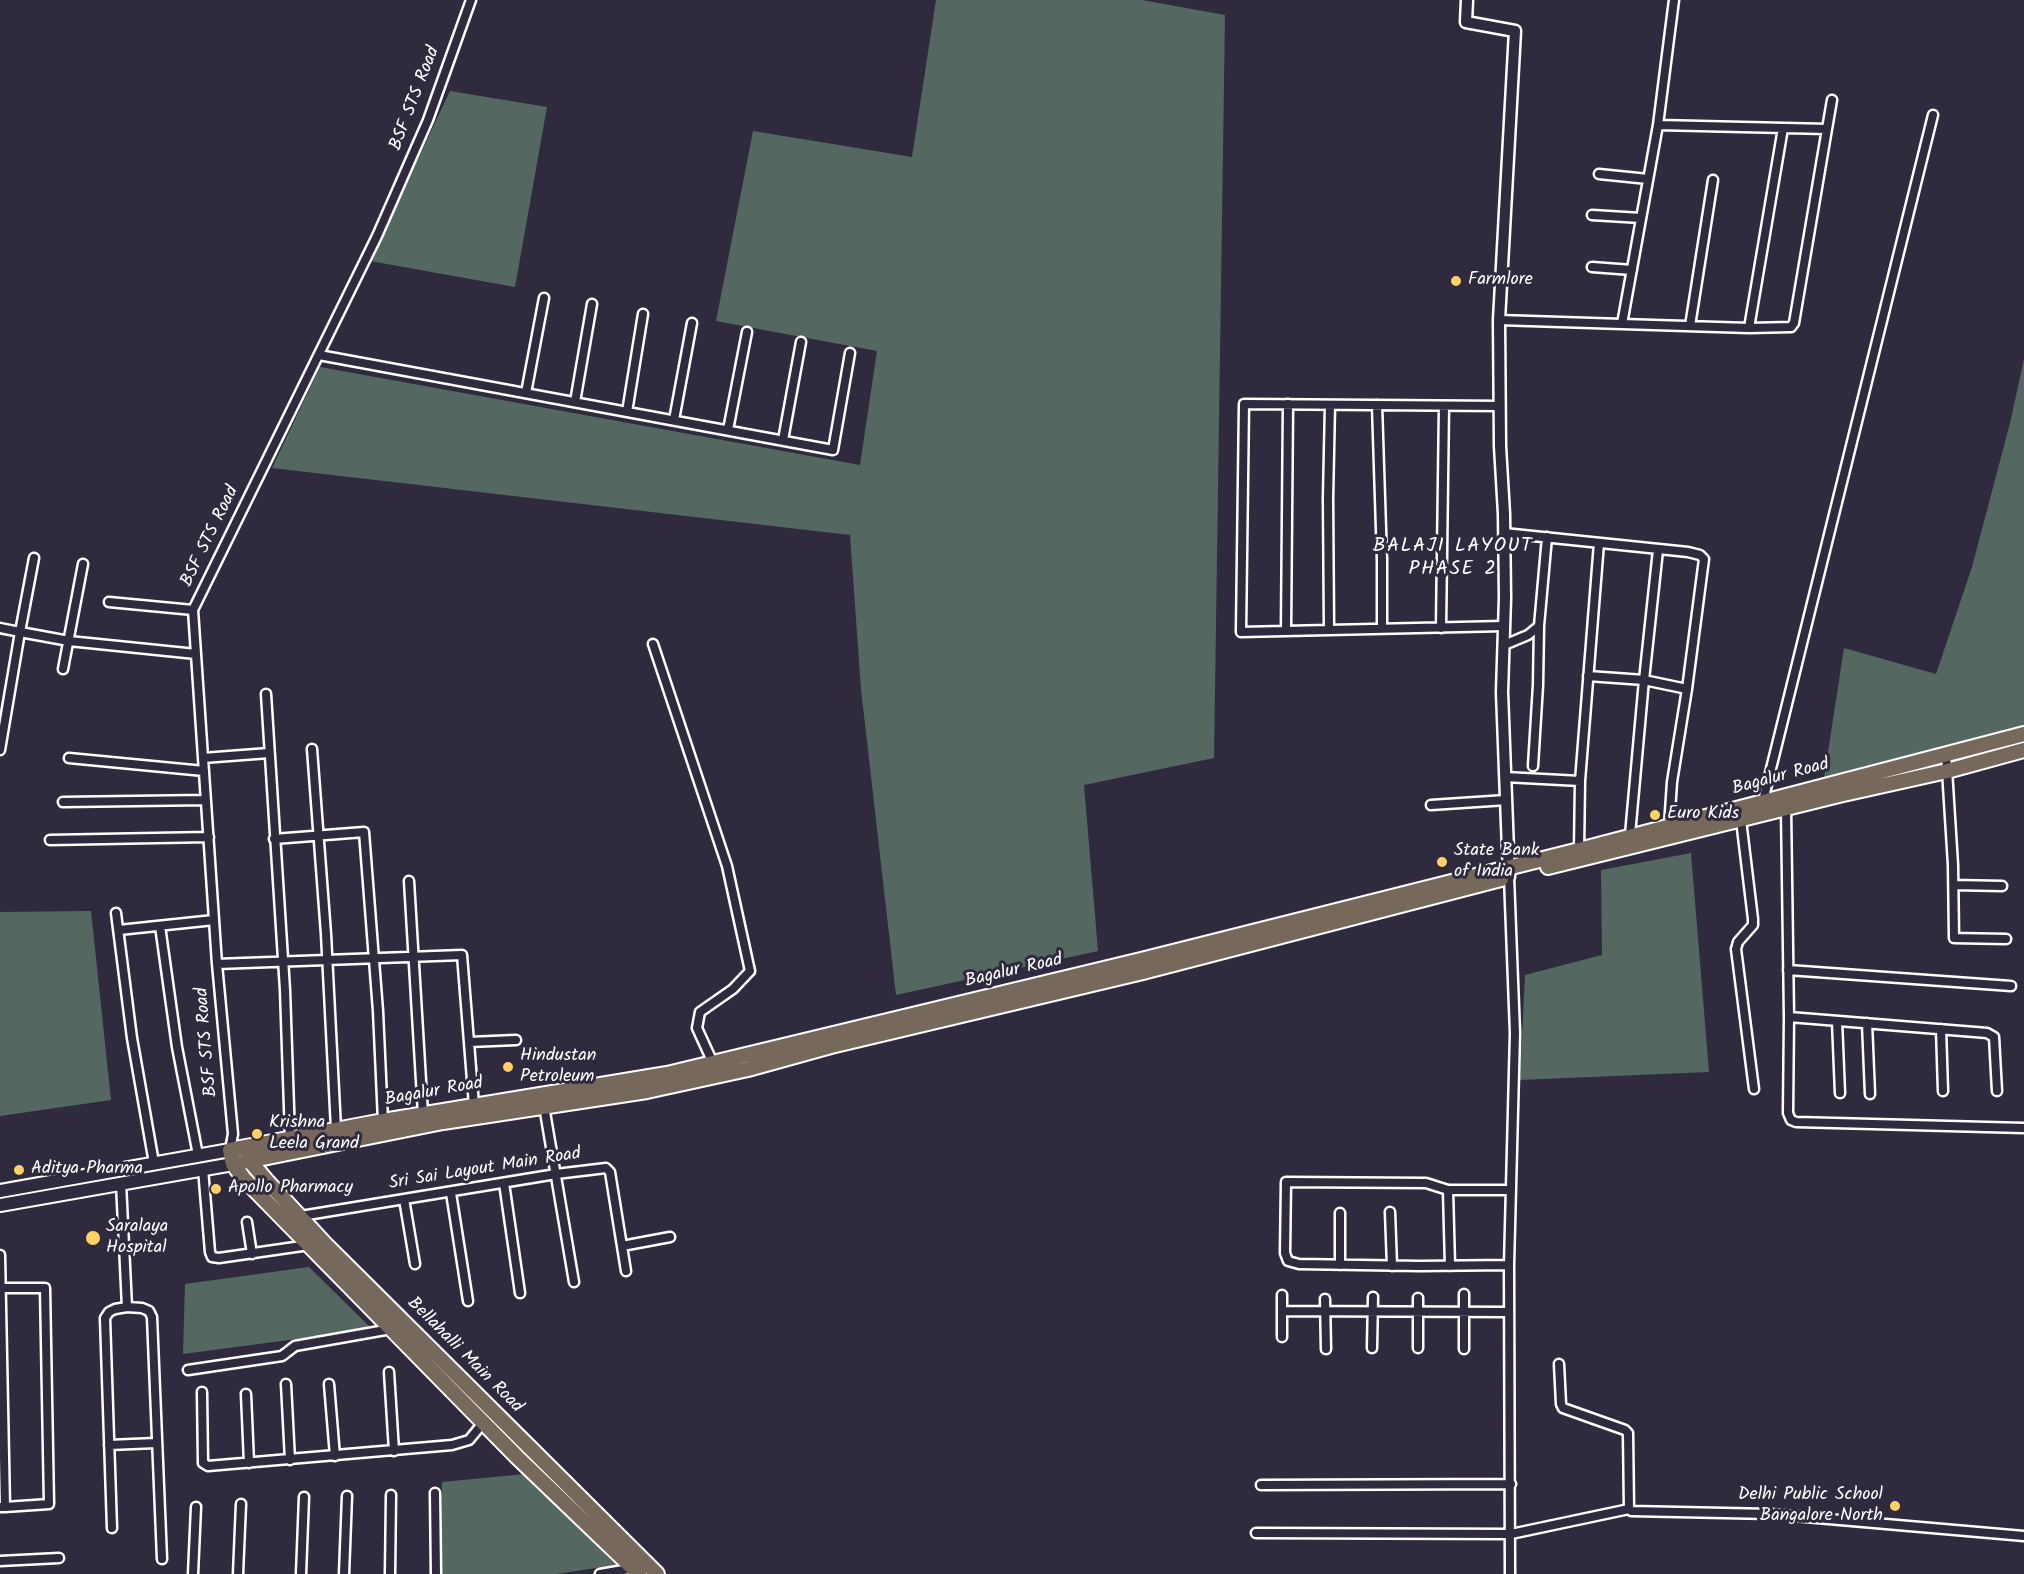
<!DOCTYPE html>
<html>
<head>
<meta charset="utf-8">
<style>
	body { margin:0 }
	canvas { display:block; background:#2f2a3d }
</style>
</head>
<body>
<canvas width="2024" height="1574"></canvas>
<script>
const c = document.querySelector('canvas').getContext('2d');
c.lineJoin = 'round';
function paint(path, color) { c.fillStyle = color; c.fill(path, 'evenodd'); }
const poly = rows => new Path2D(rows.map(r => 'M' + r).join(''));
function stroke(path, color, width, dash) { c.strokeStyle = color; c.lineWidth = width; c.lineCap = dash ? 'butt' : 'round'; c.setLineDash(dash || []); c.stroke(path); }
function write(font, color, halo, rows, align = 'center') {
  c.font = font + ' Kalam,sans-serif'; c.lineWidth = 6; c.setLineDash([]); c.textBaseline = 'middle'; c.strokeStyle = halo; c.fillStyle = color; for (const [text, x, y, turn = 0] of rows) {
    c.save(); c.translate(x, y); c.rotate((+turn || 0) * Math.PI / 180); c.textAlign = isNaN(turn) ? turn : align; if (halo) c.strokeText(text, 0, 0); c.fillText(text, 0, 0); c.restore();
  }
}
const green = poly([
	[936,0,1142,0,1225,15,1214,758,1084,785,1098,951,896,995,861,689,850,535,272,468,320,367,860,465,877,351,716,321,753,131,912,157],
	[450,91,547,107,515,287,370,261],
	[2024,359,2024,726,1824,778,1844,648,1936,674,1972,567,2010,423],
	[1691,853,1709,1072,1520,1080,1525,975,1602,955,1601,870],
	[91,911,111,1100,0,1116,0,912],
	[309,1267,372,1329,183,1354,185,1284],
	[525,1474,616,1565,556,1574,441,1574,442,1482]
]);
const minor = poly([
	[1658,125,1674,0],
	[1827,129,1832,100],
	[1599,174,1648,179],
	[1592,215,1641,218],
	[1592,267,1632,270],
	[1499,320,1622,324,1749,328,1791,327,1794,323,1827,129,1658,125,1622,324],
	[1690,326,1713,180],
	[1749,328,1783,128],
	[319,355,833,450,850,353],
	[526,393,544,298],
	[575,402,592,304],
	[1377,405,1382,560,1382,628],
	[1500,406,1244,404,1241,632,1504,626],
	[627,412,643,314],
	[674,420,692,323],
	[728,430,747,332],
	[783,440,801,342],
	[1504,533,1688,552,1700,555,1704,559,1687,689,1672,782,1669,826],
	[109,602,193,610],
	[0,628,20,632,34,558],
	[1441,628,1444,406],
	[1329,629,1328,498,1330,405],
	[1286,630,1288,404],
	[653,644,727,866,750,971,733,989,700,1012,697,1028,713,1063],
	[1504,645,1528,635,1539,626,1547,537],
	[63,669,83,564],
	[1588,676,1644,680,1658,550],
	[266,694,285,990,290,1137],
	[312,749,326,934,336,1129],
	[0,750,20,632,69,641,196,654],
	[1946,754,1953,865,1954,938,2006,939],
	[69,758,204,771],
	[203,758,269,753],
	[1533,766,1538,685,1539,626],
	[1505,777,1580,781,1599,543],
	[63,802,206,800],
	[1431,805,1506,800],
	[1762,805,1933,115],
	[1786,808,1789,1017,1788,1113,1791,1120,1796,1122,2024,1128],
	[1741,820,1753,919,1753,925,1738,942,1736,949,1754,1089],
	[1630,835,1644,680,1687,689],
	[274,839,364,832,378,1011,383,1121],
	[50,840,209,837],
	[1579,850,1580,781],
	[1509,877,1515,1033,1509,1265,1510,1574],
	[409,881,423,1114],
	[1954,885,2002,886],
	[116,913,132,1038,154,1163],
	[160,926,177,1047,198,1155],
	[119,930,214,920],
	[217,964,462,955,474,1105],
	[1788,970,2011,986],
	[1789,1017,1987,1033,1994,1037,1997,1091],
	[1837,1021,1840,1093],
	[1867,1023,1870,1094],
	[1941,1029,1943,1091],
	[469,1042,516,1040],
	[544,1106,574,1282],
	[230,1150,233,1134,217,964,193,610,377,236,428,120,471,0],
	[203,1169,210,1252,212,1257,219,1258,309,1245],
	[504,1183,520,1293],
	[1448,1190,1450,1266],
	[451,1193,468,1301],
	[404,1199,415,1264],
	[1390,1212,1392,1266],
	[1340,1213,1340,1265],
	[301,1216,556,1174,606,1168,610,1172,626,1271],
	[247,1222,252,1254],
	[622,1246,670,1237],
	[0,1255,5,1507,0,1507],
	[1509,1265,1420,1266,1299,1264,1288,1261,1285,1253,1286,1182,1426,1183,1448,1190,1511,1190],
	[1,1288,45,1288,49,1504,5,1507],
	[1464,1294,1464,1349],
	[1325,1299,1326,1349],
	[127,1307,142,1308,149,1311,152,1317,162,1559],
	[1282,1311,1509,1312],
	[1282,1337,1282,1295],
	[1372,1348,1373,1297],
	[1418,1348,1418,1298],
	[1559,1364,1561,1404,1563,1408,1625,1430,1628,1433,1629,1509,1631,1511,1771,1514,2024,1536],
	[188,1370,282,1356,295,1346,391,1329],
	[389,1372,394,1451],
	[286,1384,290,1460],
	[329,1384,335,1456],
	[202,1392,203,1463,208,1466,452,1445,469,1440,483,1423],
	[246,1394,249,1463],
	[109,1445,156,1443],
	[1261,1485,1511,1484],
	[435,1493,436,1574],
	[112,1528,105,1318,109,1312,115,1309,127,1307,121,1183],
	[1256,1533,1511,1534,1629,1509],
	[0,1561,59,1558],
	[193,1574,196,1507],
	[238,1574,241,1504],
	[301,1574,304,1497],
	[344,1574,347,1496],
	[390,1574,391,1495],
	[600,1574,635,1568]
]);
const tertiary = poly([
	[1467,0,1466,22,1515,31,1499,320,1500,446,1504,514,1505,598,1502,692,1509,877]
]);
const secondary = poly([
	[0,1191,230,1150],
	[0,1205,233,1164]
]);
const primary = poly([
	[1548,867,1839,795,1947,771,2024,750],
	[249,1155,250,1161,266,1180,327,1246,657,1574],
	[233,1164,443,1122,647,1091,748,1069,831,1046,1143,972,1501,879],
	[639,1574,517,1457,244,1179,233,1164,230,1150,383,1121,667,1074,1141,960,1579,850,2024,734]
]);
const markers = [
	[1456,281,6,"#ffd166"],
	[1655,815,6,"#ffd166"],
	[1442,862,6,"#ffd166"],
	[508,1067,6,"#ffd166"],
	[257,1134,6,"#ffd166"],
	[19,1170,6,"#ffd166"],
	[216,1189,6,"#ffd166"],
	[93,1238,8,"#ffd166"],
	[1895,1506,6,"#ffd166"]
];
const streetNames = [
	["BSF STS Road",416,99,-69],
	["BSF STS Road",211,537,-64],
	["Bagalur Road",1781,778,-15],
	["Bagalur Road",1014,972,-13],
	["BSF STS Road",208,1042,-95],
	["Bagalur Road",434,1093,-10],
	["Sri Sai Layout Main Road",485,1170,-9],
	["Bellahalli Main Road",464,1356,45]
];
const poiNames = [
	["Farmlore",1468,281],
	["Euro Kids",1667,815],
	["State Bank",1454,852],
	["of India",1454,873],
	["Hindustan",520,1057],
	["Petroleum",520,1078],
	["Krishna",269,1124],
	["Leela Grand",269,1145],
	["Aditya Pharma",31,1170],
	["Apollo Pharmacy",228,1189],
	["Saralaya",106,1228],
	["Hospital",106,1249],
	["Delhi Public School",1883,1496,"right"],
	["Bangalore North",1883,1517,"right"]
];
const neighbourhoodNames = [
	["BALAJI LAYOUT",1453,548],
	["PHASE 2",1453,571]
];
paint(green, '#546861');
stroke(minor, '#fff', 13);
stroke(tertiary, '#fff', 15);
stroke(secondary, '#fff', 16);
stroke(primary, '#fff', 18);
stroke(minor, '#2f2a3d', 8);
stroke(tertiary, '#2f2a3d', 10);
stroke(secondary, '#2f2a3d', 12);
stroke(primary, '#76695c', 14);
for (const [x, y, r, color] of markers) { const dot = new Path2D(); dot.arc(x, y, r, 0, 2 * Math.PI); c.fillStyle = color; c.fill(dot); stroke(dot, '#2f2a3d', 2); }
write('18px', '#fff', '#2f2a3d', streetNames);
write('18px', '#fff', '#2f2a3d', poiNames, 'left');
c.letterSpacing = '1.5px';
write('20px', '#fff', '#2f2a3d', neighbourhoodNames);
c.letterSpacing = '0px';
</script>
</body>
</html>
